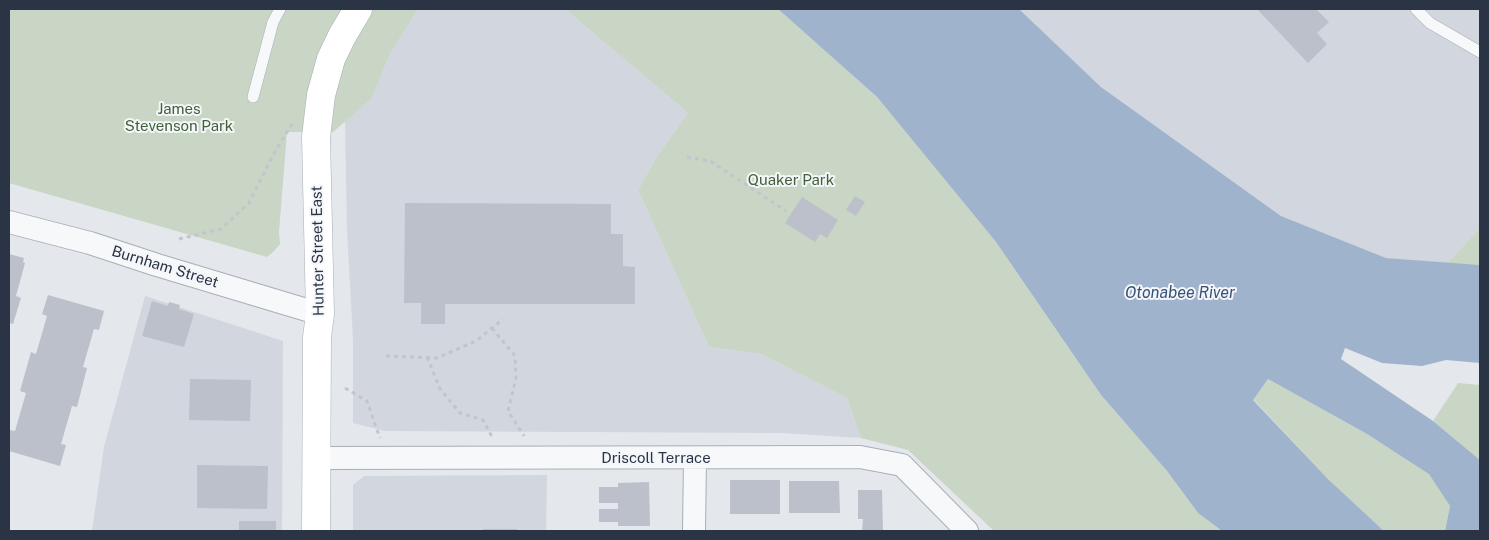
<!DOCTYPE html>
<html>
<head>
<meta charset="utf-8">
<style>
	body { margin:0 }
	#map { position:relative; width:1489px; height:540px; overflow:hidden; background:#e4e7ec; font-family:"Public Sans",sans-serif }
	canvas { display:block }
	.frame { position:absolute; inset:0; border:10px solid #2b3445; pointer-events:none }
</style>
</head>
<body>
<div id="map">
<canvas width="1489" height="540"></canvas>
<div class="frame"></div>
</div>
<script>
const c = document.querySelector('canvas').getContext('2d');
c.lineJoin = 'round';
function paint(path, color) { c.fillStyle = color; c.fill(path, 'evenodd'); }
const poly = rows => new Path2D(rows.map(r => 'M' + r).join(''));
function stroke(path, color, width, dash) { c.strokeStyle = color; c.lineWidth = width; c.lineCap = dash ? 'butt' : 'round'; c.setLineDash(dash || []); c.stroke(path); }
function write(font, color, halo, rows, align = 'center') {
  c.font = font + ' "Public Sans",sans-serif'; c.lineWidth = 4; c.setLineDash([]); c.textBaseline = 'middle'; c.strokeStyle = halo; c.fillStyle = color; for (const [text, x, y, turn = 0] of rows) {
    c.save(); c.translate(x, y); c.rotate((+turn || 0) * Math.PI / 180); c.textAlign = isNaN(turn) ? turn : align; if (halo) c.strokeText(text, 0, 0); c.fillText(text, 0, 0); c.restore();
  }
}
const built = poly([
	[418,9,565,9,688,113,656,158,638,190,709,347,761,354,847,398,861,438,781,433,385,431,353,423,353,339,347,230,345,121,372,98,390,54],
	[1019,9,1480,9,1480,228,1447,263,1386,258,1281,216,1101,87],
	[145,296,283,341,282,531,92,531,104,447],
	[547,475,546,531,353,531,353,485,364,476]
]);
const green = poly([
	[9,9,418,9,390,54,372,98,333,132,287,132,279,232,280,244,273,252,267,257,9,183],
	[565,9,778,9,877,97,996,242,1101,395,1167,471,1198,513,1222,531,994,531,908,450,861,438,847,398,761,354,709,347,638,190,656,158,688,113],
	[1480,228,1480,265,1447,263],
	[1268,379,1367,434,1430,474,1450,506,1445,531,1384,531,1328,479,1253,399],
	[1458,383,1480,385,1480,460,1433,421]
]);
const water = poly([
	[778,9,1019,9,1101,87,1281,216,1386,258,1480,265,1480,363,1446,360,1422,366,1382,363,1345,348,1341,359,1433,421,1480,460,1480,531,1445,531,1450,506,1429,474,1367,434,1268,379,1253,400,1328,479,1384,531,1222,531,1198,513,1167,471,1101,395,996,242,877,97]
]);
const building = poly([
	[1257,9,1316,9,1329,22,1317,33,1327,44,1308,63],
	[855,196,865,202,856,216,846,210],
	[802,197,838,220,827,238,820,234,815,242,785,223],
	[405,203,611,204,611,234,623,234,623,266,635,267,635,304,445,304,445,324,421,324,421,303,404,303],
	[9,254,24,258,23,262,25,263,16,296,21,298,13,324,9,323],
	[48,295,104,311,99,330,94,329,83,367,87,368,77,407,72,406,61,444,66,445,60,466,9,451,9,430,15,431,26,393,20,391,31,352,36,354,47,316,42,314],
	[152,301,168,306,169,302,180,305,179,309,194,314,184,347,142,336],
	[190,379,251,380,250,421,189,420],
	[197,465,268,466,267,509,197,508],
	[730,480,780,480,780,514,730,514],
	[789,481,839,481,840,513,789,513],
	[649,482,650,526,618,526,618,522,599,522,599,509,618,509,618,503,599,503,599,487,618,487,618,483],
	[858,490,882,490,883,531,862,531,863,519,858,519],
	[239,521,276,521,276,531,239,531],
	[483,529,517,529,517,531,483,531]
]);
const path = poly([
	[687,157,710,161,786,211],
	[179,239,221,229,249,203,273,155,292,124],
	[492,328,515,356,516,378,508,411,524,436],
	[386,356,437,358,476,341,503,319],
	[427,357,440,389,460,413,483,420,492,437],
	[345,388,367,401,380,438]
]);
const service = poly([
	[1416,9,1430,23,1480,52],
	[253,97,273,22,280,9]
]);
const minor = poly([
	[9,222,90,243,157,265,320,314],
	[316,458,860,457,902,465,967,531],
	[694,531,695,459]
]);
const secondary = poly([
	[316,531,317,337,320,314,316,137,321,95,331,59,342,36,358,9]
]);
const parkNames = [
	["James",179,109],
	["Stevenson Park",179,126],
	["Quaker Park",791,180]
];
const streetNames = [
	["Hunter Street East",318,251,-91],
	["Burnham Street",165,267,17],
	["Driscoll Terrace",656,458]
];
const waterNames = [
	["Otonabee River",1180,293]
];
paint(built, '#d2d6de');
paint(green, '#c9d6c5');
paint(water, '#9fb4cc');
paint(building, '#bbc0ca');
stroke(service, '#a9aeb7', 12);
stroke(minor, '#a9aeb7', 24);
stroke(secondary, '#a9aeb7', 29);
stroke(path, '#c2c5cb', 3, [4, 4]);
stroke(service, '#f7f8fa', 11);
stroke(minor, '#f7f8fa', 22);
stroke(secondary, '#fff', 28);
write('15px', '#3f6138', '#f4f6f9', parkNames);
write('15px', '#2b3445', '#f4f6f9', streetNames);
write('italic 16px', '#34527a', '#f4f6f9', waterNames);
</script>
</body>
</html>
